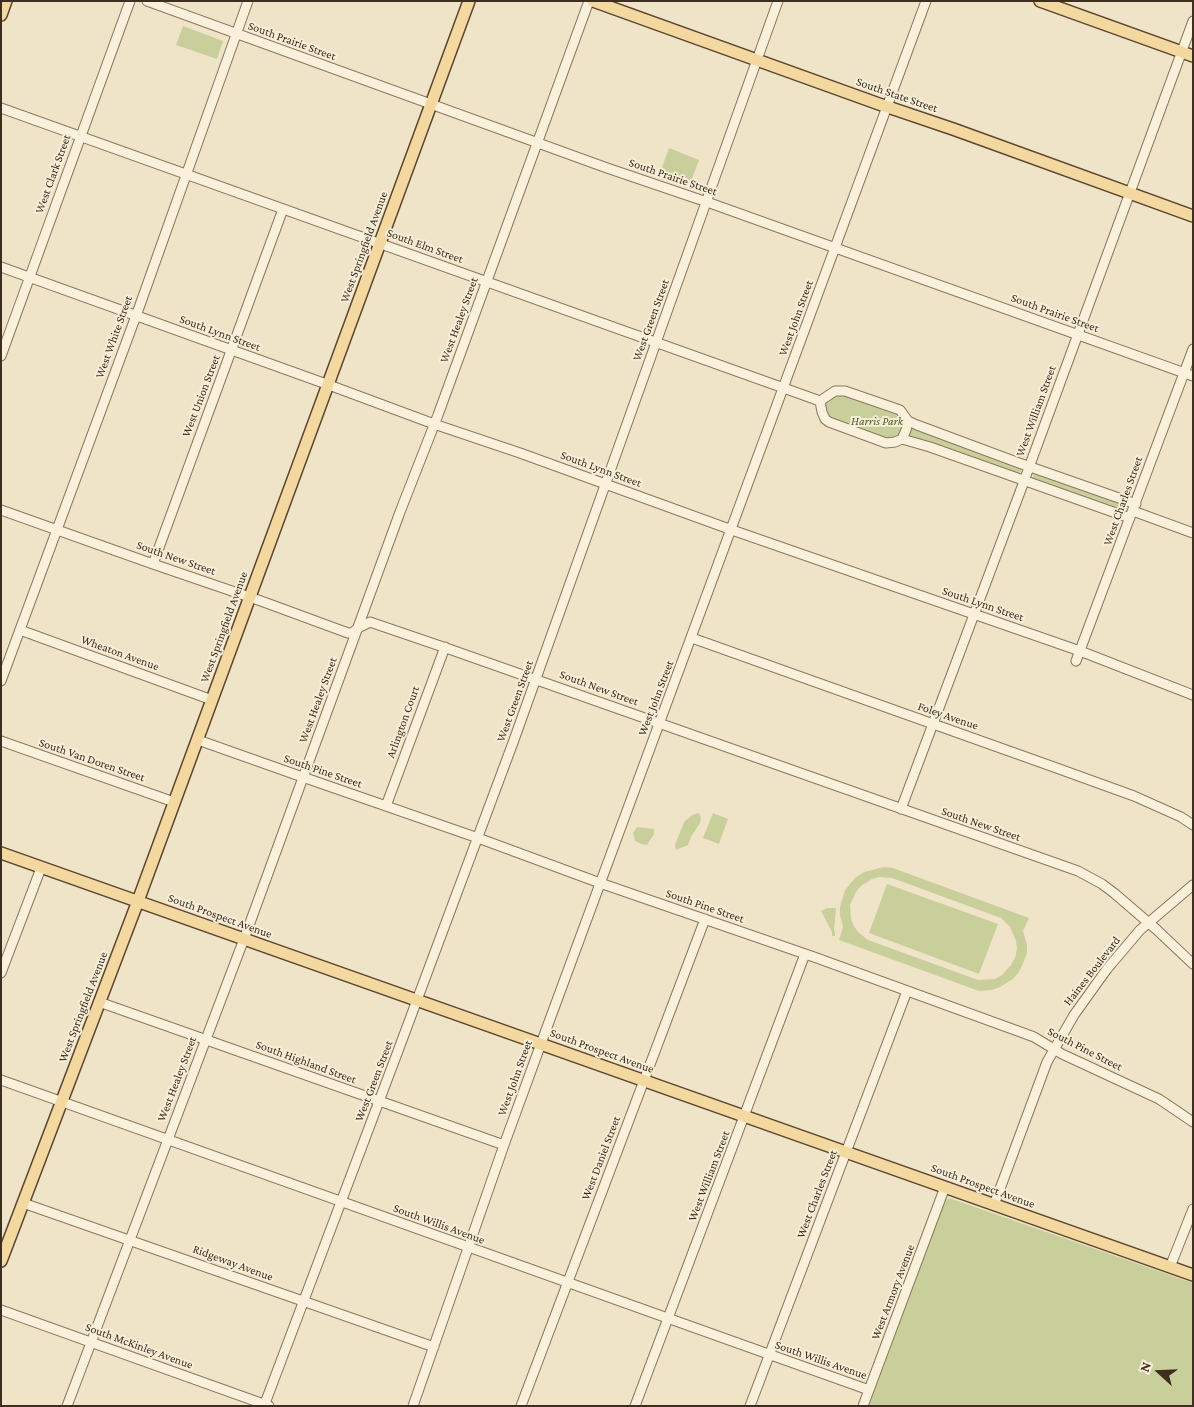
<!DOCTYPE html>
<html>
<head>
<meta charset="utf-8">
<style>
	body { margin:0 }
	#map { position:relative; width:1194px; height:1407px; overflow:hidden; background:#f0e4c8; font-family:"Crimson Pro",serif }
	canvas { display:block }
	.frame { position:absolute; inset:0; border:2px solid #3d2e20; pointer-events:none }
	.north { position:absolute; left:1134px; top:1347px; width:50px; height:50px; -webkit-text-stroke:4px #f7eed8; paint-order:stroke; rotate:290deg; font-size:14px; font-weight:700; line-height:20px; text-align:center; color:#3d2e20 }
	.north::after { content:''; display:block; margin:auto; width:18px; height:22px; background:#3d2e20; clip-path:polygon(50% 0,100% 100%,50% 72%,0 100%) }
</style>
</head>
<body>
<div id="map">
<canvas width="1194" height="1407"></canvas>
<div class="frame"></div>
<div class="north">N</div>
</div>
<script>
const c = document.querySelector('canvas').getContext('2d');
c.lineJoin = 'round';
function paint(path, color) { c.fillStyle = color; c.fill(path, 'evenodd'); }
const poly = rows => new Path2D(rows.map(r => 'M' + r).join(''));
function stroke(path, color, width, dash) { c.strokeStyle = color; c.lineWidth = width; c.lineCap = dash ? 'butt' : 'round'; c.setLineDash(dash || []); c.stroke(path); }
function write(font, color, halo, rows, align = 'center') {
  c.font = font + ' "Crimson Pro",serif'; c.lineWidth = 4; c.setLineDash([]); c.textBaseline = 'middle'; c.strokeStyle = halo; c.fillStyle = color; for (const [text, x, y, turn = 0] of rows) {
    c.save(); c.translate(x, y); c.rotate((+turn || 0) * Math.PI / 180); c.textAlign = isNaN(turn) ? turn : align; if (halo) c.strokeText(text, 0, 0); c.fillText(text, 0, 0); c.restore();
  }
}
const green = poly([
	[183,26,223,41,217,59,176,45],
	[669,148,699,160,690,184,660,173],
	[841,393,895,411,905,423,900,436,891,440,830,421,825,411,826,403,829,397],
	[910,427,914,427,1020,467,1021,471,1018,474,910,437,908,435],
	[1038,472,1125,504,1126,509,1124,512,1032,479,1034,473],
	[699,813,701,818,700,823,691,837,688,845,676,850,675,845,684,822,692,815],
	[713,813,728,819,719,844,703,838],
	[637,827,654,829,654,834,647,845,641,844,635,841,633,833],
	[884,867,893,868,1029,918,1023,931,1027,945,1027,953,1022,966,1018,973,1013,979,1000,987,992,990,979,991,839,940,843,927,840,915,840,907,845,890,856,877,864,872],
	[879,877,892,878,1001,918,1010,927,1016,941,1017,949,1015,958,1011,965,1002,975,995,979,978,980,868,940,858,932,854,926,851,919,850,905,856,892,861,886,872,879],
	[887,884,998,924,979,974,869,933],
	[827,908,836,908,834,931,835,931,835,936,832,936,832,932,821,911],
	[949,1198,1193,1283,1193,1406,867,1406,943,1204,945,1200]
]);
const minor = poly([
	[147,1,607,168,707,202,1193,376],
	[1,108,820,401],
	[1,267,329,385,434,424,520,453,732,530,1080,651,1193,695],
	[1,356,130,1],
	[908,421,906,430,902,439,895,442,886,443,829,422,825,419,822,412,820,401,835,391,845,391,900,410,908,421,917,425,1019,463,1136,504],
	[902,439,930,447,1130,518],
	[1,510,153,564,261,601,348,633,352,633,358,628,370,622,449,649,1078,871,1102,884,1114,893,1157,930,1193,964],
	[1133,511,1193,533],
	[153,564,283,209],
	[20,630,212,700],
	[692,638,1051,766,1134,796,1181,817,1193,825],
	[1076,661,1193,349],
	[1,681,140,305,248,1],
	[198,740,294,774,478,838,600,883,814,957,1015,1030,1034,1037,1062,1054,1159,1099,1193,1122],
	[1,741,174,802],
	[386,806,445,647],
	[901,809,1020,492,1193,21],
	[1,973,41,868],
	[99,1002,504,1145],
	[1,1080,869,1390],
	[23,1203,434,1347],
	[994,1205,1047,1062,1074,1015,1107,969,1140,930,1193,885],
	[1170,1267,1193,1209],
	[1,1310,269,1406],
	[67,1406,247,931,400,512,438,415,589,1],
	[264,1406,398,1051,514,740,778,1],
	[413,1406,504,1145,546,1030,926,1],
	[521,1406,705,919],
	[635,1406,805,954],
	[750,1406,907,991],
	[863,1406,945,1187]
]);
const major = poly([
	[593,1,879,104,953,129,1193,216],
	[1040,1,1193,56],
	[1,15,6,1],
	[1,853,1193,1275],
	[1,1261,138,901,469,1]
]);
const streetNames = [
	["South Prairie Street",292,41,20],
	["South State Street",897,95,19],
	["West Clark Street",53,174,-70],
	["South Prairie Street",673,177,19],
	["South Elm Street",425,246,20],
	["West Springfield Avenue",364,247,-70],
	["South Prairie Street",1055,313,20],
	["West John Street",796,318,-70],
	["West Healey Street",459,320,-70],
	["West Green Street",651,320,-70],
	["South Lynn Street",220,333,20],
	["West White Street",114,337,-70],
	["West Union Street",201,396,-69],
	["West William Street",1036,411,-70],
	["South Lynn Street",601,469,20],
	["West Charles Street",1123,501,-70],
	["South New Street",176,558,19],
	["South Lynn Street",983,604,19],
	["West Springfield Avenue",224,627,-70],
	["Wheaton Avenue",120,653,20],
	["South New Street",599,688,20],
	["West John Street",656,698,-69],
	["West Healey Street",318,700,-70],
	["West Green Street",515,701,-70],
	["Foley Avenue",948,716,19],
	["Arlington Court",403,722,-70],
	["South Van Doren Street",92,760,19],
	["South Pine Street",323,771,19],
	["South New Street",981,824,19],
	["South Pine Street",705,906,19],
	["South Prospect Avenue",220,916,20],
	["Haines Boulevard",1092,971,-52],
	["West Springfield Avenue",83,1007,-69],
	["South Pine Street",1085,1049,27],
	["South Prospect Avenue",602,1051,20],
	["South Highland Street",306,1062,20],
	["West John Street",515,1078,-70],
	["West Healey Street",177,1079,-69],
	["West Green Street",374,1081,-69],
	["West Daniel Street",601,1158,-69],
	["West William Street",709,1176,-69],
	["South Prospect Avenue",983,1186,20],
	["West Charles Street",817,1194,-69],
	["South Willis Avenue",439,1224,20],
	["Ridgeway Avenue",233,1263,20],
	["West Armory Avenue",893,1292,-69],
	["South McKinley Avenue",139,1346,20],
	["South Willis Avenue",821,1360,19]
];
const parkNames = [
	["Harris Park",877,421]
];
paint(green, '#c9cf9b');
stroke(minor, '#8d765c', 11);
stroke(major, '#5b4430', 14);
stroke(minor, '#faf1dc', 9);
stroke(major, '#f3d9a0', 11);
write('12px', '#3d2e20', '#f7eed8', streetNames);
write('italic 12px', '#4d5a26', '#f7eed8', parkNames);
</script>
</body>
</html>
